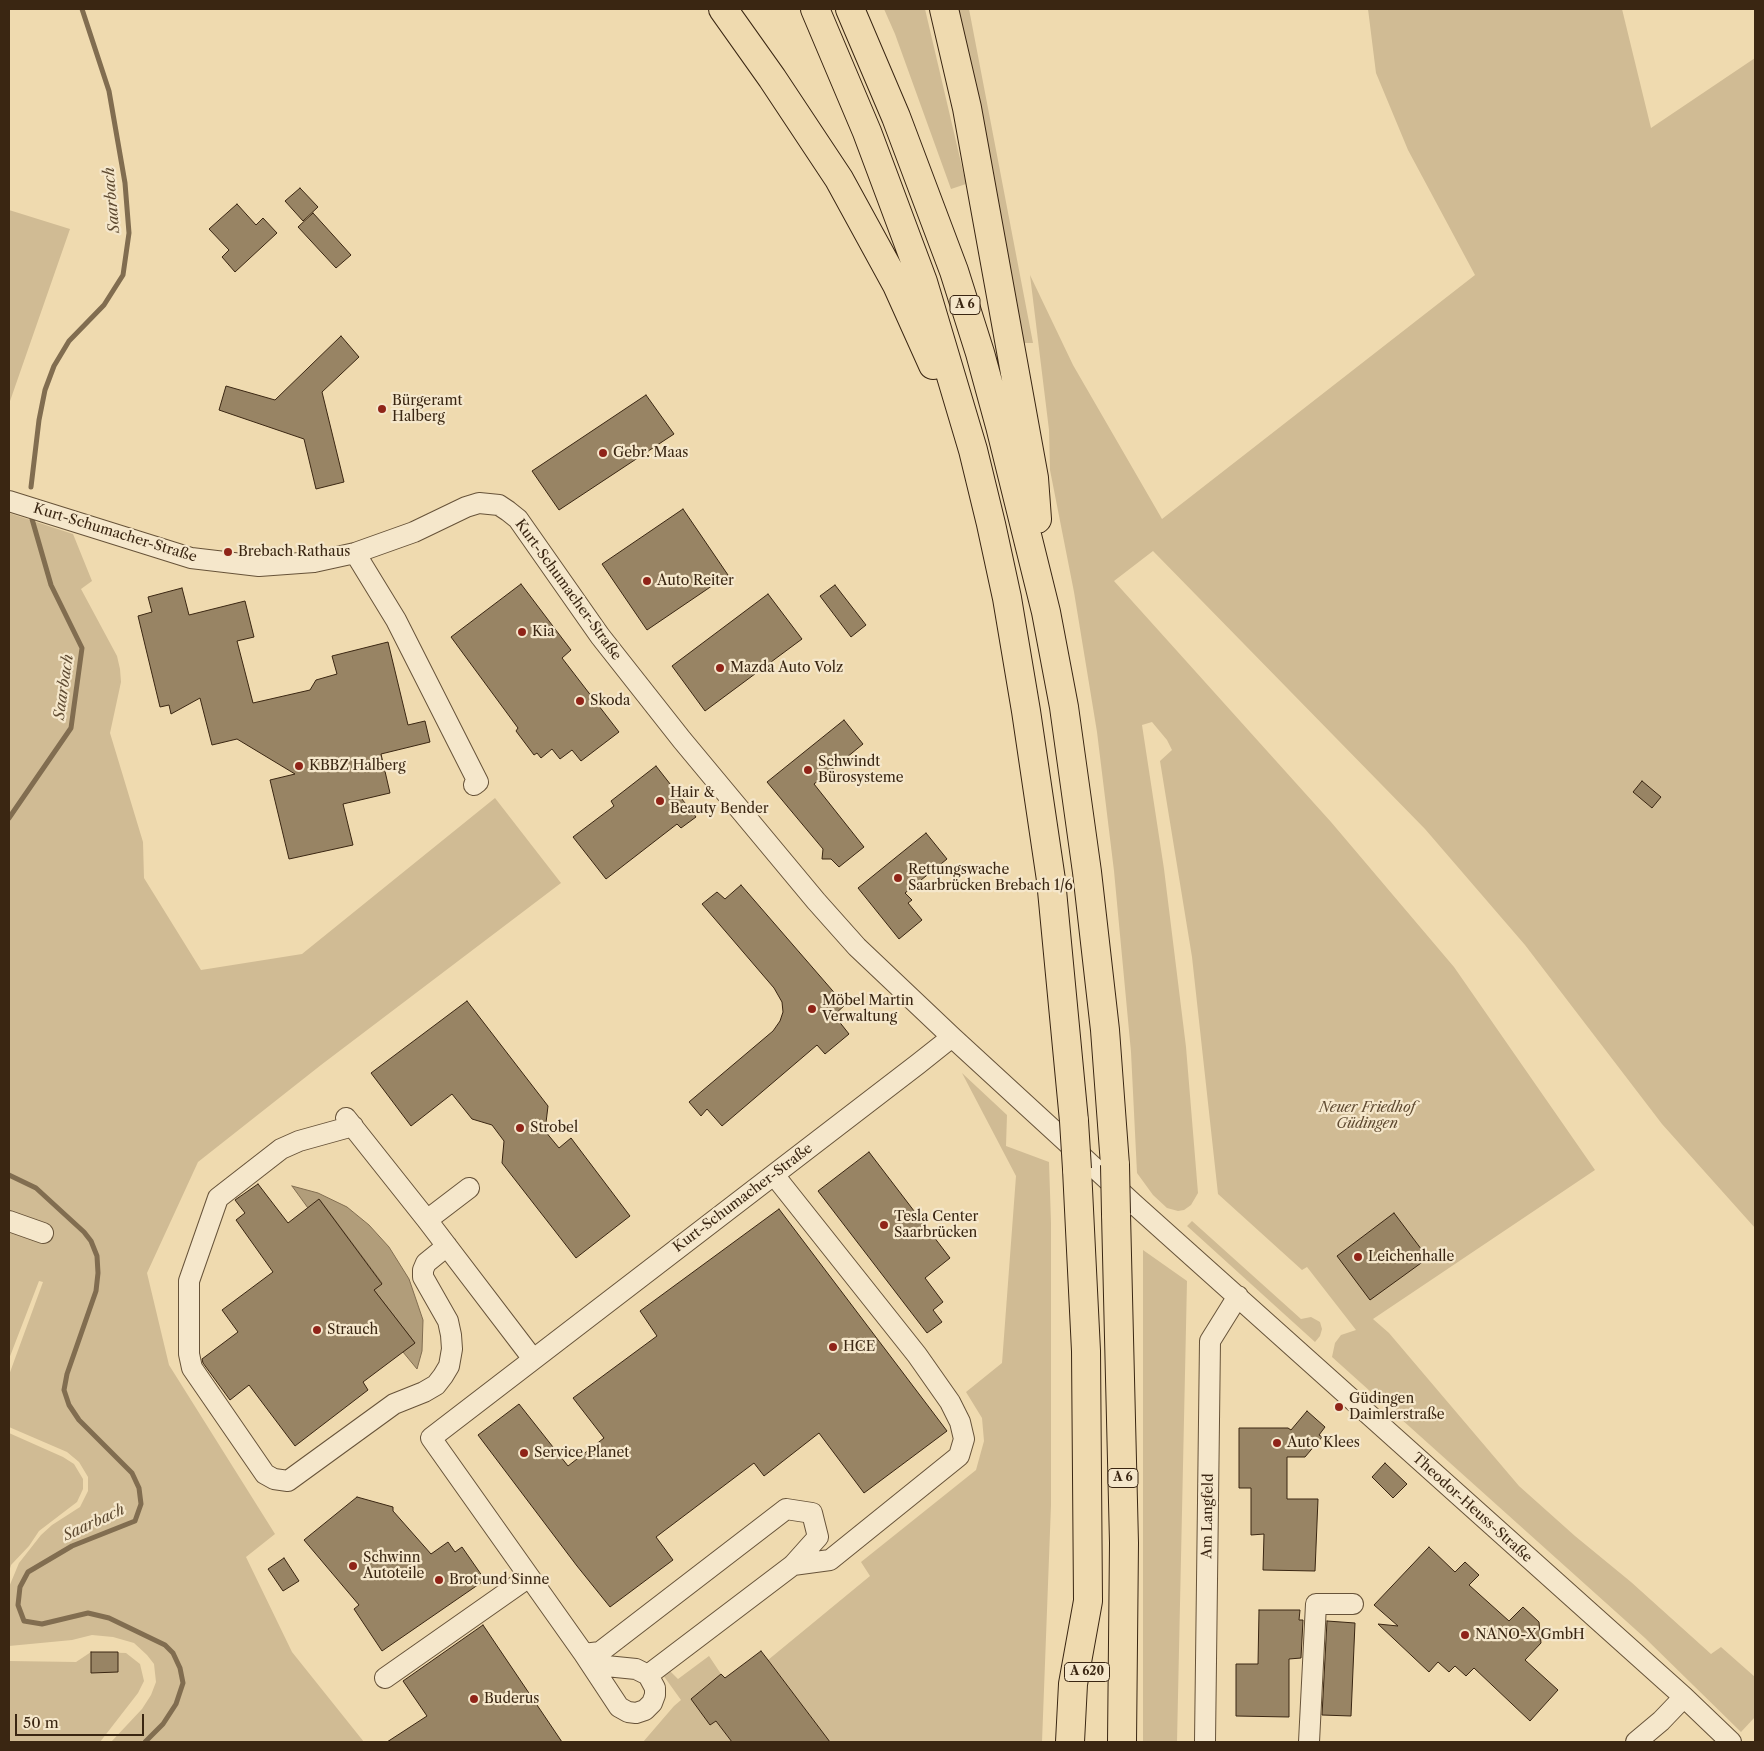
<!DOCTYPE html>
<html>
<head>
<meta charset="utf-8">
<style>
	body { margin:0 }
	#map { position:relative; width:1764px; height:1751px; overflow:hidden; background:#efdaaf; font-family:"Libre Caslon Text",serif }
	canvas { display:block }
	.frame { position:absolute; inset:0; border:10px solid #3a2612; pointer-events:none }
	.scale { position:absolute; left:15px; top:1714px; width:129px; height:22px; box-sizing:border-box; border:2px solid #3a2612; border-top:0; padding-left:6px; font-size:15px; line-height:18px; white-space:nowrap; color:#3a2612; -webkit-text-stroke:4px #f5e7cb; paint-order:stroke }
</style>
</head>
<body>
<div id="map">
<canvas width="1764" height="1751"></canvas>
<div class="frame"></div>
<div class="scale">50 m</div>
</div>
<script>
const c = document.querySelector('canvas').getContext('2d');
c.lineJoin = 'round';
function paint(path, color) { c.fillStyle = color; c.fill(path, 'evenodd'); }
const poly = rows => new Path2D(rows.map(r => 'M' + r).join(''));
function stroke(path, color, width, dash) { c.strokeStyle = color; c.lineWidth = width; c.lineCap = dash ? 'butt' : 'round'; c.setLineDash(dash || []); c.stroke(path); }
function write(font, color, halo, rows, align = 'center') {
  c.font = font + ' "Libre Caslon Text",serif'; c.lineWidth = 4.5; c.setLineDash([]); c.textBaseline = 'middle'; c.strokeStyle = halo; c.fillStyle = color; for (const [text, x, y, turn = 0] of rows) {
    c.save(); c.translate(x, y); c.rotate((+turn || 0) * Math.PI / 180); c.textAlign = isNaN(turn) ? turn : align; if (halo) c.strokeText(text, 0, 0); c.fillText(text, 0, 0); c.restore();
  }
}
const green = poly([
	[884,9,925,9,966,184,951,189,895,34],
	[958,9,969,9,1033,343,1024,343,968,50],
	[1368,9,1622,9,1651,128,1755,58,1755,1228,1662,1124,1525,945,1425,829,1153,551,1114,581,1331,822,1454,967,1595,1170,1373,1319,1389,1333,1519,1486,1575,1536,1631,1582,1711,1654,1721,1647,1755,1677,1755,1717,1741,1732,1645,1638,1332,1357,1335,1343,1341,1335,1356,1330,1307,1267,1302,1270,1218,1194,1192,957,1160,761,1172,750,1167,740,1152,722,1142,725,1164,869,1186,1047,1198,1193,1191,1205,1184,1210,1178,1211,1167,1208,1153,1195,1137,1173,1131,1052,1114,871,1097,732,1074,592,1050,470,1049,430,1030,275,1073,365,1162,519,1475,275,1408,150,1376,73],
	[9,210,70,229,9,404],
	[9,513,73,534,92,581,81,589,117,656,120,669,121,682,110,733,143,842,144,878,201,970,302,954,495,798,561,883,321,1065,198,1162,147,1273,169,1365,275,1534,246,1557,292,1652,364,1742,111,1742,142,1709,151,1695,156,1682,154,1664,147,1655,134,1643,113,1637,92,1635,72,1640,9,1646,9,1587,19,1563,41,1535,52,1525,80,1507,88,1491,88,1477,79,1462,67,1452,9,1427,9,1375,43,1282,39,1281,9,1359],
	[962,1073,1007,1115,1006,1146,1049,1162,1051,1223,1051,1505,1042,1742,830,1742,768,1660,870,1576,861,1562,976,1470,984,1441,982,1418,966,1392,1002,1363,1016,1176],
	[1192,1221,1301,1319,1311,1317,1320,1322,1322,1329,1320,1336,1315,1342,1187,1226],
	[1143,1250,1187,1281,1177,1742,1143,1742],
	[9,1433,63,1457,74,1464,83,1479,83,1489,77,1502,39,1531,29,1546,11,1565,9,1572],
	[91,1652,126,1653,140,1664,144,1681,138,1693,100,1742,9,1742,9,1661,76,1662],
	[709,1656,721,1674,691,1699,710,1725,716,1721,732,1742,643,1742,674,1706,681,1700,663,1675,669,1670,678,1679]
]);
const water = poly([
	[292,1186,318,1193,347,1207,369,1225,389,1247,409,1279,423,1320,422,1351,417,1369,403,1352,415,1343,374,1290,382,1283,320,1200,308,1208,292,1186]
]);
const stream = poly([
	[31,487,39,420,45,390,54,366,69,341,104,305,123,275,129,233,125,183,109,91,82,9],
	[9,818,71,728,82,648,51,585,32,519],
	[9,1175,36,1188,84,1232,91,1241,97,1256,98,1273,96,1291,67,1374,64,1390,69,1405,79,1420,132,1473,139,1488,141,1504,135,1521,72,1546,28,1572,20,1587,18,1605,24,1621,42,1624,88,1613,109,1618,165,1645,173,1653,180,1668,183,1683,176,1704,163,1724,145,1742]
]);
const building = poly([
	[300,188,318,207,303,221,285,201,300,188],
	[237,204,256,225,263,218,277,233,235,272,222,257,229,250,209,229,237,204],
	[313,213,351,255,336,268,298,227,313,213],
	[341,336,359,357,322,392,344,482,316,489,304,439,219,410,226,386,275,400,341,336],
	[646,395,674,434,559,510,532,471,646,395],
	[683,509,728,575,647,630,602,564,683,509],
	[521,584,571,650,562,658,619,732,581,761,572,750,560,759,552,749,541,758,537,753,534,755,516,731,518,728,451,637,521,584],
	[835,585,866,625,851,637,820,596,835,585],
	[182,588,189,615,245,601,254,637,237,641,253,703,310,690,316,680,337,674,332,656,388,642,408,725,425,721,430,742,381,754,390,793,343,804,353,845,289,859,270,780,295,774,237,739,212,745,200,698,171,714,169,705,160,707,138,616,152,612,148,597,182,588],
	[768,594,802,639,705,711,672,666,768,594],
	[844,720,863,744,814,784,864,847,839,867,831,859,822,859,823,849,767,782,844,720],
	[656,766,696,817,681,828,677,824,606,879,573,837,614,806,611,801,656,766],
	[1642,781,1661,797,1652,808,1633,792,1642,781],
	[926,833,947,859,905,893,912,900,908,903,922,920,899,939,858,888,926,833],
	[741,885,845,1005,834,1015,849,1034,825,1054,817,1045,722,1126,707,1109,701,1116,689,1102,773,1031,780,1021,783,1012,782,1002,774,988,702,904,717,892,725,899,741,885],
	[467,1001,548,1106,545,1131,559,1148,571,1138,630,1216,576,1258,502,1163,504,1141,492,1125,472,1119,452,1094,411,1126,371,1073,467,1001],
	[869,1152,950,1258,925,1278,943,1302,933,1310,942,1322,927,1333,818,1191,869,1152],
	[258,1184,288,1223,319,1199,382,1284,374,1290,415,1343,363,1382,368,1390,295,1446,249,1385,230,1400,203,1363,202,1359,238,1332,222,1310,273,1272,236,1220,245,1213,235,1200,258,1184],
	[779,1209,947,1431,864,1493,819,1433,764,1476,754,1463,656,1537,673,1560,610,1607,577,1566,478,1435,519,1404,568,1466,604,1438,573,1398,657,1336,640,1311,779,1209],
	[1394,1213,1428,1258,1370,1300,1337,1256,1394,1213],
	[1307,1411,1325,1427,1319,1435,1322,1437,1305,1457,1287,1457,1287,1499,1318,1499,1315,1571,1263,1570,1264,1534,1251,1535,1251,1488,1239,1488,1239,1428,1288,1428,1291,1430,1307,1411],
	[1385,1463,1407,1484,1393,1498,1372,1477,1385,1463],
	[357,1497,393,1507,393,1511,431,1554,448,1542,455,1552,462,1547,485,1580,382,1651,354,1609,359,1605,304,1540,357,1497],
	[1429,1547,1455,1572,1465,1562,1479,1575,1469,1585,1509,1621,1523,1607,1539,1622,1541,1643,1525,1660,1558,1690,1530,1721,1474,1668,1466,1676,1455,1666,1449,1672,1438,1662,1429,1672,1378,1624,1398,1626,1374,1605,1429,1547],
	[284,1558,299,1581,283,1591,268,1569,284,1558],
	[1259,1610,1300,1610,1299,1620,1303,1620,1301,1658,1289,1659,1289,1717,1236,1716,1236,1664,1258,1664,1259,1610],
	[1327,1621,1355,1623,1351,1716,1322,1715,1327,1621],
	[483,1625,562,1742,387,1742,427,1716,403,1681,483,1625],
	[761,1651,768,1660,830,1742,732,1742,716,1721,710,1725,691,1699,721,1674,725,1678,761,1651],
	[91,1652,118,1652,118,1672,91,1673,91,1652]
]);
const minor = poly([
	[9,501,191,558,259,566,314,562,355,553,414,532,466,507,479,503,499,505,508,511,518,519,600,636,682,740,816,901,857,947,952,1037,1135,1205,1684,1697,1731,1742],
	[355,553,396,620,478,782,474,785],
	[346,1118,427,1220,533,1359],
	[353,1126,299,1141,281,1149,218,1198,189,1281,189,1354,192,1368,265,1474,274,1479,288,1481,394,1404,424,1392,436,1385,443,1376,449,1366,452,1349,451,1335,448,1321,423,1277,423,1270,426,1263,447,1246],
	[774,1175,917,1355,950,1402,960,1422,964,1439,959,1456,830,1560,793,1565],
	[427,1220,469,1188],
	[9,1221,43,1233],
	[584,1654,606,1666,636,1669,648,1675,655,1688,655,1695,652,1703,645,1710,636,1713,628,1712,619,1707,584,1654,431,1438,918,1064,952,1037],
	[584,1654,600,1652,786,1509,812,1513,818,1537,793,1565,648,1675],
	[385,1678,529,1577],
	[1205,1742,1210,1341,1238,1296],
	[1309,1742,1316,1604,1353,1604],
	[1636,1742,1661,1721,1684,1697]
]);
const highway = poly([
	[723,9,772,78,839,179,897,285,933,365],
	[815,9,867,132,923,282,973,450,991,524,1007,598,1026,711,1051,880,1074,1121],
	[850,9,896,117,954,271,980,353,1000,426,1046,612,1064,707,1087,872,1105,1030,1115,1165],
	[944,9,967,108,1034,478,1037,519],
	[1116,1214,1124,1543,1122,1742],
	[1070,1742,1073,1684,1088,1601,1086,1351,1077,1169]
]);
const highwayBridge = poly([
	[1074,1121,1077,1169],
	[1115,1165,1116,1214]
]);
const markers = [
	[382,409,5,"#8f2418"],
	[603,453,5,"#8f2418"],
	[228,552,5,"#8f2418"],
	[647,581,5,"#8f2418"],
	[522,632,5,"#8f2418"],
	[720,668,5,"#8f2418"],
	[580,701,5,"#8f2418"],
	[299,766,5,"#8f2418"],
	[808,770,5,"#8f2418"],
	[660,801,5,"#8f2418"],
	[898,878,5,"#8f2418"],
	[812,1009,5,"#8f2418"],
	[520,1128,5,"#8f2418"],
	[884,1225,5,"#8f2418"],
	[1358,1257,5,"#8f2418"],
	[317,1330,5,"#8f2418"],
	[833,1347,5,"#8f2418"],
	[1339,1407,5,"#8f2418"],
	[1277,1443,5,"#8f2418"],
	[524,1453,5,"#8f2418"],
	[353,1566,5,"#8f2418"],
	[439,1580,5,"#8f2418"],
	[1465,1635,5,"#8f2418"],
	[474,1699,5,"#8f2418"]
];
const shields = [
	[965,305,30],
	[1123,1478,30],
	[1087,1672,45]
];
const shieldNames = [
	["A 6",965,305],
	["A 6",1123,1478],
	["A 620",1087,1672]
];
const poiNames = [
	["Bürgeramt",392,401],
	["Halberg",392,417],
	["Gebr. Maas",613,453],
	["Brebach Rathaus",238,552],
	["Auto Reiter",657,581],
	["Kia",532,632],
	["Mazda Auto Volz",730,668],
	["Skoda",590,701],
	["Schwindt",818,762],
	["Bürosysteme",818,778],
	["KBBZ Halberg",309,766],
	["Hair &",670,793],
	["Beauty Bender",670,809],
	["Rettungswache",908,870],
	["Saarbrücken Brebach 1/6",908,886],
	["Möbel Martin",822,1001],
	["Verwaltung",822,1017],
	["Strobel",530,1128],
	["Tesla Center",894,1217],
	["Saarbrücken",894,1233],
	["Leichenhalle",1368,1257],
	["Strauch",327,1330],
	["HCE",843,1347],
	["Güdingen",1349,1399],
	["Daimlerstraße",1349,1415],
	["Auto Klees",1287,1443],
	["Service Planet",534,1453],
	["Schwinn",363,1558],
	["Autoteile",363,1574],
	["Brot und Sinne",449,1580],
	["NANO-X GmbH",1475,1635],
	["Buderus",484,1699]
];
const streetNames = [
	["Kurt-Schumacher-Straße",115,533,17],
	["Kurt-Schumacher-Straße",568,590,54],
	["Kurt-Schumacher-Straße",743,1198,-37],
	["Theodor-Heuss-Straße",1472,1508,42],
	["Am Langfeld",1208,1516,-89]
];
const parkNames = [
	["Neuer Friedhof",1367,1108],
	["Güdingen",1367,1124]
];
const waterNames = [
	["Saarbach",112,200,-95],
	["Saarbach",64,687,-82],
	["Saarbach",94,1523,-25]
];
paint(green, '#d0bb94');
paint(water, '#b19d7a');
stroke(water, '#816d50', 1);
stroke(stream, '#816d50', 5);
paint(building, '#988464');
stroke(building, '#3a2612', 1);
stroke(minor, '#675339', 22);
stroke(highway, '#3a2612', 30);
stroke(minor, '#f5e7cb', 20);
stroke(highway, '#efdaaf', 28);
stroke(highwayBridge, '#3a2612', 30, []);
stroke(highwayBridge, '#efdaaf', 28);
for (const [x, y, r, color] of markers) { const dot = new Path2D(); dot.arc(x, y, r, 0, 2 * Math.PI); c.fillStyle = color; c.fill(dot); stroke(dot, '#f5e7cb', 2); }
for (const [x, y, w] of shields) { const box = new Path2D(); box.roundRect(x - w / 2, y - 9.5, w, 19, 4); c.fillStyle = '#f5e7cb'; c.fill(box); stroke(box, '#3a2612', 1); }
write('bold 12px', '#3a2612', null, shieldNames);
write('14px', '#3a2612', '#f5e7cb', poiNames, 'left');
write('14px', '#3a2612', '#f5e7cb', streetNames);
write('italic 14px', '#604b32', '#f5e7cb', parkNames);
write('italic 15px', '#5e4a31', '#f5e7cb', waterNames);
</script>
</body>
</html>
